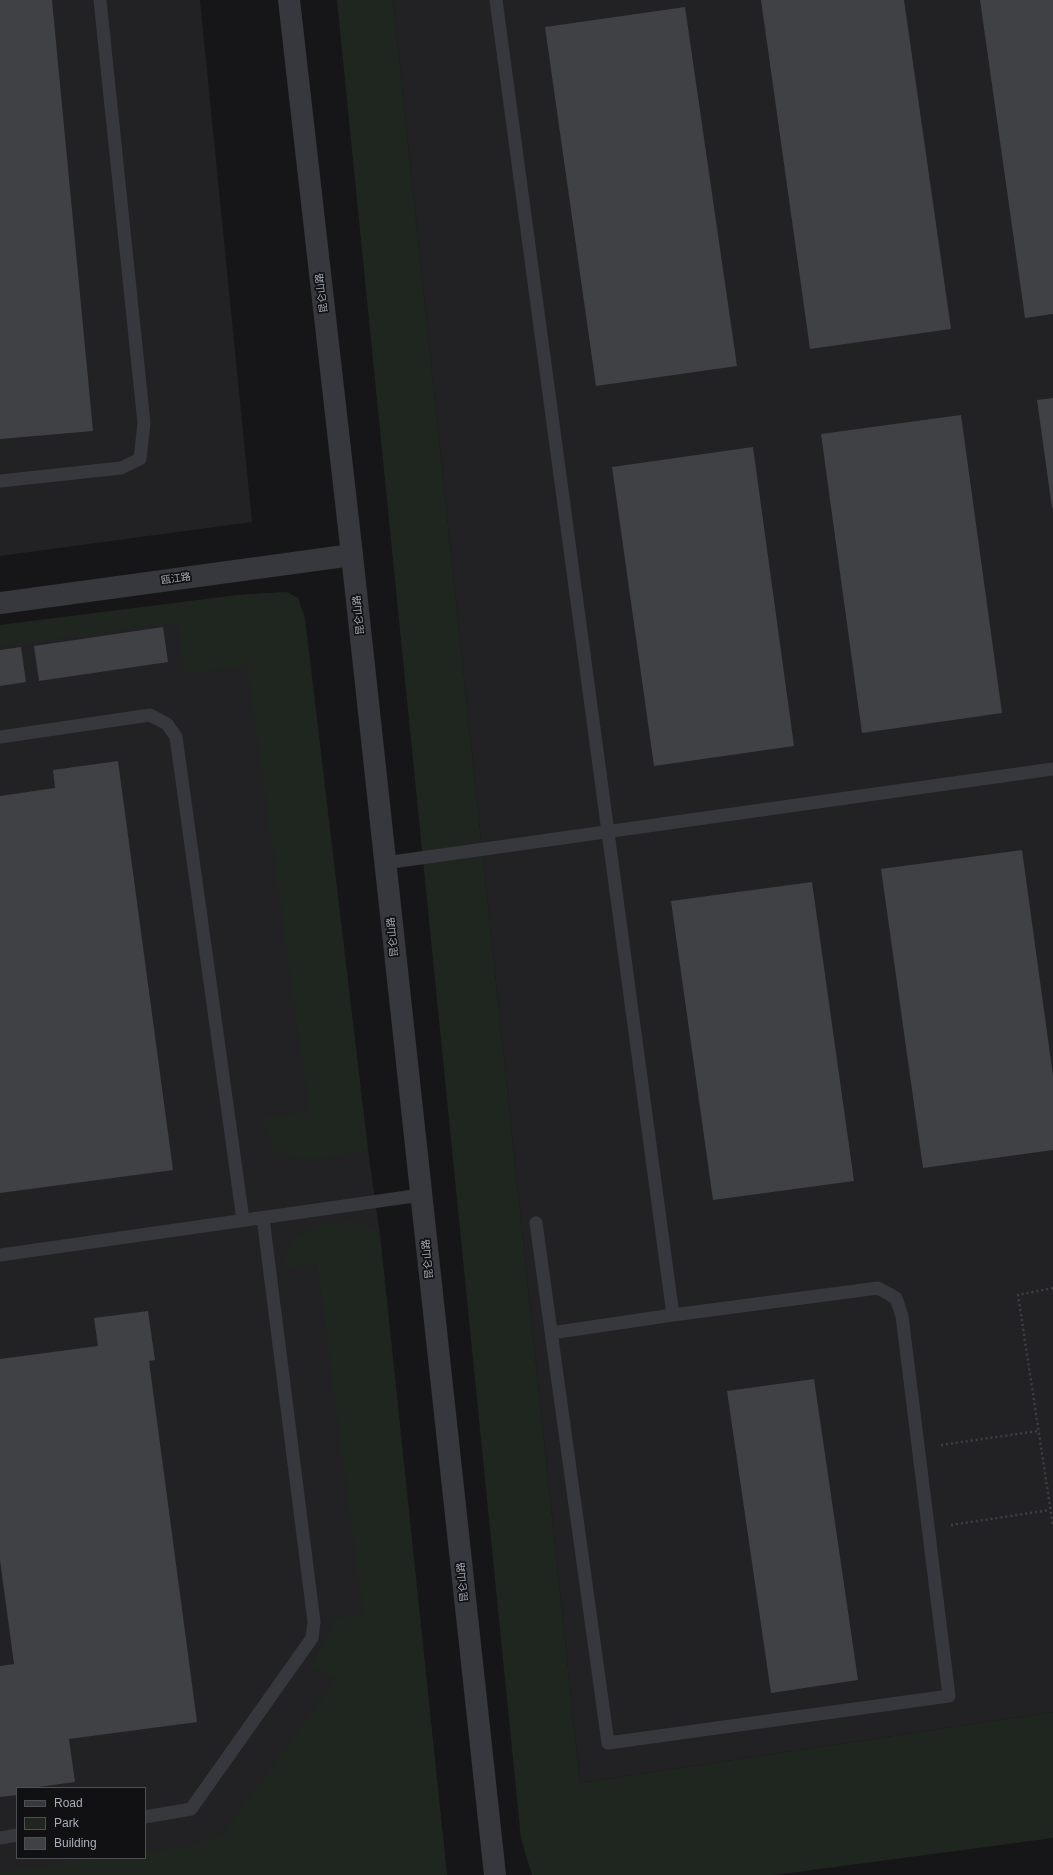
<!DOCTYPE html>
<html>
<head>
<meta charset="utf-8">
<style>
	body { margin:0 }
	#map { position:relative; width:1053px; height:1875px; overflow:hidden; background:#161618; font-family:Helvetica,sans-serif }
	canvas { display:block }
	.legend { position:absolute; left:16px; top:1787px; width:130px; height:72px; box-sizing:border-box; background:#111113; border:1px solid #4d4f55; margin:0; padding:5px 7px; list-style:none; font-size:12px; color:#a8adb8 }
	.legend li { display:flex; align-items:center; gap:8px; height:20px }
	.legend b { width:20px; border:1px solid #4d4f55 }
</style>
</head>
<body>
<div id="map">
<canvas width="1053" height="1875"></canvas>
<ul class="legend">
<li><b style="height:5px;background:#37383d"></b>Road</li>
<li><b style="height:11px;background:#1e261f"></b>Park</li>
<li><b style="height:11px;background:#404145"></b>Building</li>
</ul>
</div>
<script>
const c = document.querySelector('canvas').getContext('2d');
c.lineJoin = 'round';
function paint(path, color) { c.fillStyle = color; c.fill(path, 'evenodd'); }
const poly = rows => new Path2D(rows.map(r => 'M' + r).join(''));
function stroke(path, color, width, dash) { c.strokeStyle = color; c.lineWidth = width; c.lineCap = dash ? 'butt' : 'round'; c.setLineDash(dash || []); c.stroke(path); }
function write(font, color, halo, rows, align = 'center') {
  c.font = font + ' Helvetica,"Noto Sans SC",sans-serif'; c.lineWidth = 3.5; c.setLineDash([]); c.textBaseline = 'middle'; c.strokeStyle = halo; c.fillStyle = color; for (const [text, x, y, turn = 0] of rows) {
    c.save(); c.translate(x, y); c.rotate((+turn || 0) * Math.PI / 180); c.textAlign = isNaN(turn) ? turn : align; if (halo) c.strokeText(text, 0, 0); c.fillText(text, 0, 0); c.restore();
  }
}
const built = poly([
	[0,0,200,0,252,522,0,556],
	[393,0,1053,0,1053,1712,580,1783],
	[286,592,298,598,305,619,309,652,368,1150,380,1235,447,1875,0,1875,0,625,238,595],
	[17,1788,145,1788,145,1858,17,1858]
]);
const green = poly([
	[337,0,393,0,580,1783,1053,1712,1053,1838,775,1875,532,1875,521,1839],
	[286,592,298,598,305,619,368,1150,321,1159,292,1158,274,1151,263,1118,309,1111,247,666,184,674,177,623,0,647,0,625,238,595],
	[358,1221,373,1229,380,1235,447,1875,0,1875,0,1872,99,1858,145,1858,145,1852,195,1845,224,1832,336,1680,311,1666,327,1637,336,1618,363,1614,317,1264,283,1268,292,1241,312,1226,327,1223]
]);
const building = poly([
	[0,0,52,0,93,431,0,439],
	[761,0,904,0,951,329,810,349],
	[980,0,1053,0,1053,314,1025,318],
	[685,7,737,366,596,386,545,27],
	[1053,398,1053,508,1052,508,1037,400],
	[961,415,1002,713,862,733,821,434],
	[753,447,794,746,654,766,612,467],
	[163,627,168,662,39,681,34,646],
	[21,647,26,682,0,686,0,650],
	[118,761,173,1170,0,1193,0,796,55,788,53,770],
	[1022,850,1053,1076,1053,1150,923,1168,881,869],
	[812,882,854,1181,713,1200,671,901],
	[148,1311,155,1360,149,1361,197,1722,69,1739,75,1782,31,1788,17,1788,17,1795,0,1797,0,1666,14,1664,0,1560,0,1359,98,1346,94,1318],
	[814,1379,858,1680,771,1693,727,1391]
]);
const path = poly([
	[1053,1288,1018,1295,1053,1526],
	[941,1445,1038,1431],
	[951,1525,1050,1510]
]);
const service = poly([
	[496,0,673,1315,878,1288,896,1298,902,1316,949,1696,608,1743,536,1223],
	[0,481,121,468,140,459,144,423,100,0],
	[0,737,150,715,167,724,176,737,243,1220],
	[385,863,1053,769],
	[0,1255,421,1195],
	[551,1333,673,1315],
	[145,1817,191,1809,312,1638,314,1622,263,1218],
	[0,1838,17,1835]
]);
const minor = poly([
	[0,603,352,555]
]);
const tertiary = poly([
	[289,0,352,555,495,1875]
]);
const streetNames = [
	["昆仑山路",322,293,-97],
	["瓯江路",176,579,-8],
	["昆仑山路",359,615,-96],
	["昆仑山路",393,937,-96],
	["昆仑山路",428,1259,-96],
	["昆仑山路",463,1582,-96]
];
paint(built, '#222225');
paint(green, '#1e261f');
paint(building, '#404145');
stroke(path, '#3d3f44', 2.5, [2, 3]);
stroke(service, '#37383d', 13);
stroke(minor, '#37383d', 22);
stroke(tertiary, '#37383d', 22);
write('10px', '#a8adb8', '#111113', streetNames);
</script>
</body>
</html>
